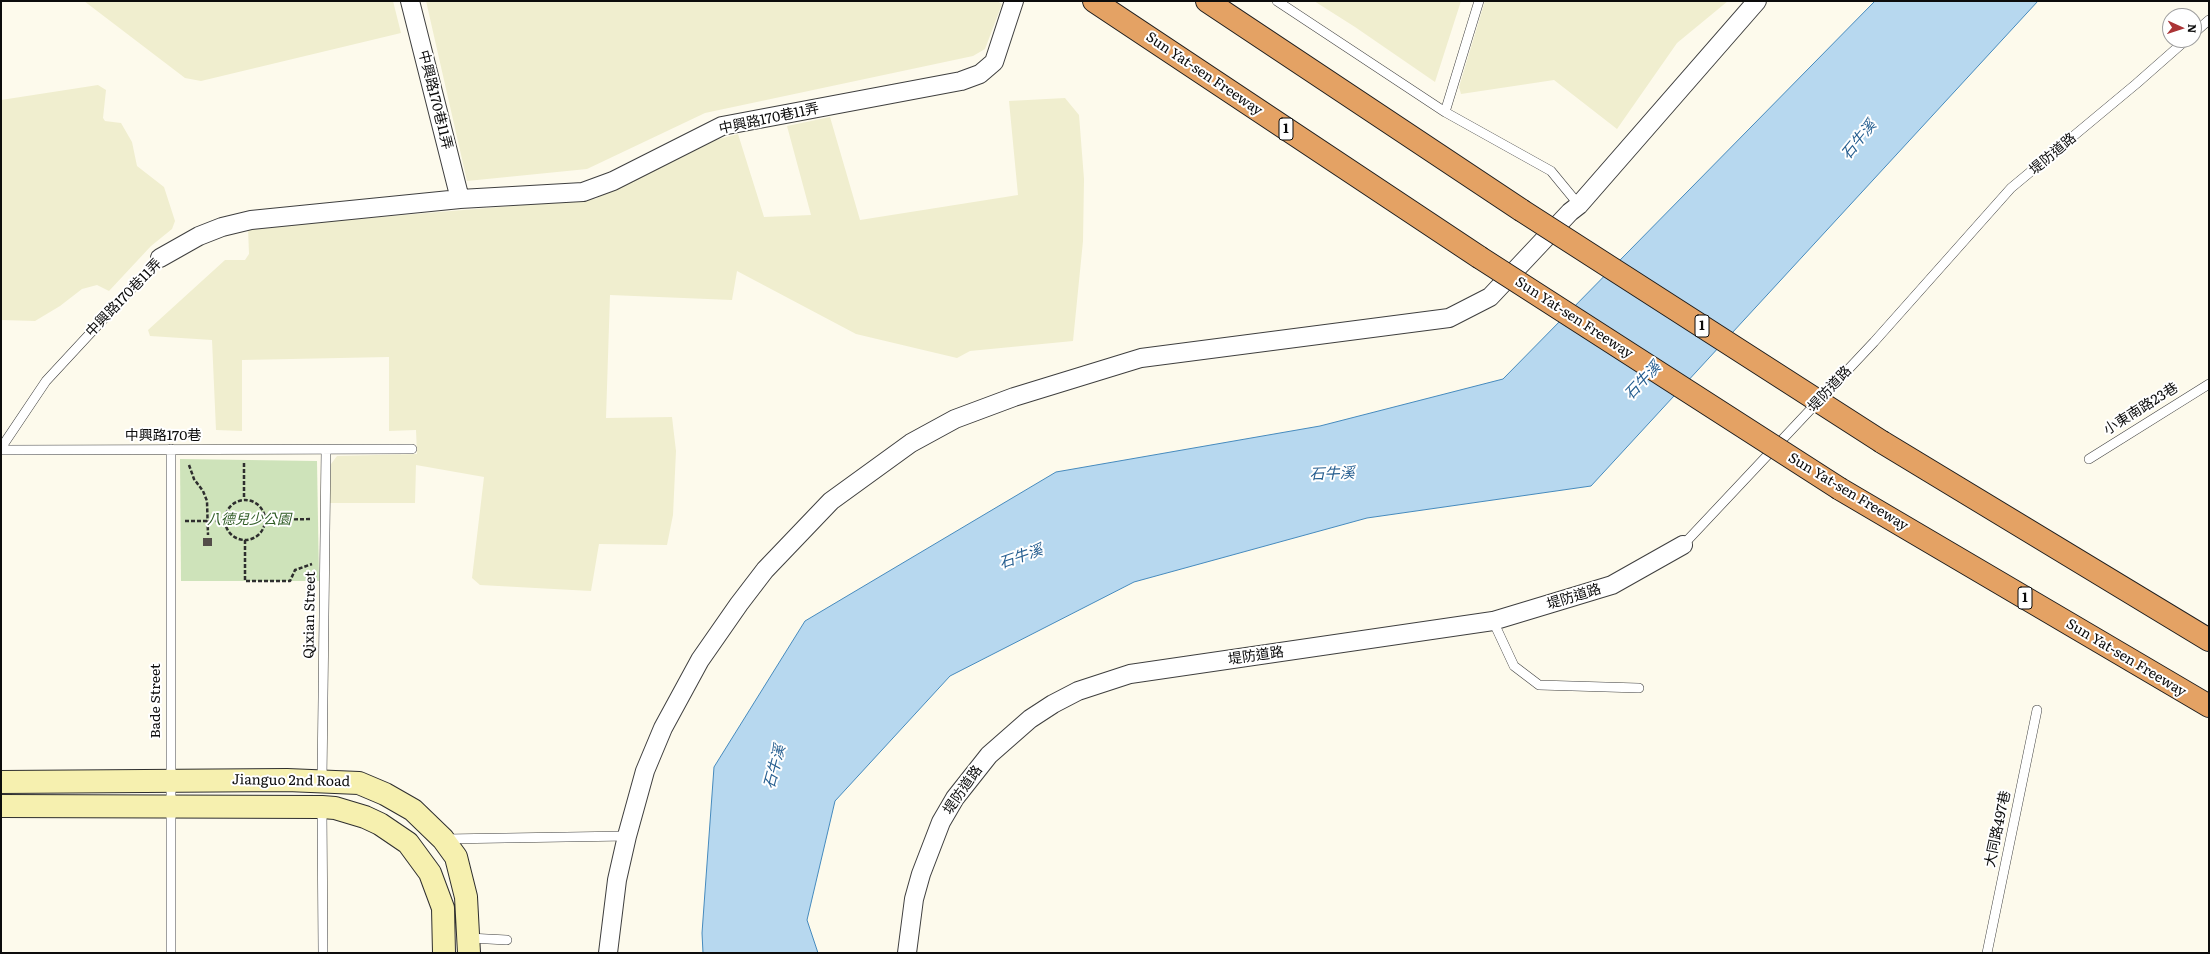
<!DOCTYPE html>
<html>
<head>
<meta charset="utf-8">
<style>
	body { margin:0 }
	#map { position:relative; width:2210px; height:954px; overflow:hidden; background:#fdfaec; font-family:Literata,serif }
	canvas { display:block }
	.frame { position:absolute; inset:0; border:2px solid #0c0c0c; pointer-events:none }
	.north { position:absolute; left:2162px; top:8px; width:40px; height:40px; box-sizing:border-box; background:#fff; border:1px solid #9e9e9e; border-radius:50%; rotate:93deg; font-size:11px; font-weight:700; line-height:16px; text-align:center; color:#0c0c0c }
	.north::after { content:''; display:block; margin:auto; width:14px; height:18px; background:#ab3436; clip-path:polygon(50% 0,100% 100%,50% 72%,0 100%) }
</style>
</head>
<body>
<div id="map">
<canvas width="2210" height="954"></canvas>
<div class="frame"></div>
<div class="north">N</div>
</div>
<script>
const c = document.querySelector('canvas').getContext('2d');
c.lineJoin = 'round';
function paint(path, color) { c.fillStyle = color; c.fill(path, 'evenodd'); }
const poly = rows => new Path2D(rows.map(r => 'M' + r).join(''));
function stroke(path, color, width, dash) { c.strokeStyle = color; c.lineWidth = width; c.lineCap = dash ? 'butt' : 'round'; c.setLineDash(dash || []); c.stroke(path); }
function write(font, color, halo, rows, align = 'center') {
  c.font = font + ' Literata,"Noto Sans TC",serif'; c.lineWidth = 4; c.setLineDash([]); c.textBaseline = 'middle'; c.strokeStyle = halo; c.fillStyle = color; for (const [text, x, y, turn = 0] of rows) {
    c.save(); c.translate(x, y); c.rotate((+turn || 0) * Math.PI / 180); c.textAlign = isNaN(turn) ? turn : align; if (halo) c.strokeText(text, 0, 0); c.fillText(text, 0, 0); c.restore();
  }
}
const farmland = poly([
	[84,1,393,1,401,33,201,81,185,78],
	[426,1,997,1,1002,4,985,49,973,56,705,113,587,169,467,181],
	[1314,1,1461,1,1435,82,1355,27],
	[1485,1,1728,1,1677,43,1617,129,1554,80,1461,94,1459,87],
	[98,85,106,90,103,118,105,121,121,123,132,142,137,166,164,187,175,221,172,229,151,246,109,291,97,285,82,289,60,306,35,321,1,320,1,100],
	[1065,98,1079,115,1084,179,1083,241,1073,341,970,351,957,358,856,334,737,271,732,300,610,295,606,418,672,417,676,451,673,515,667,545,599,544,591,591,480,585,472,578,484,477,416,465,415,503,329,503,328,468,337,456,417,454,416,430,389,431,389,357,242,360,242,431,216,430,212,340,150,336,148,330,225,260,245,260,249,254,248,228,595,199,715,140,738,134,764,217,811,215,787,126,830,117,860,220,1018,195,1009,101]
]);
const green = poly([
	[180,459,317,461,319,581,181,581]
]);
const water = poly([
	[1875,1,2038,1,1591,486,1367,518,1134,582,950,676,835,801,807,920,818,953,703,953,702,933,714,767,805,621,1056,472,1320,426,1503,379,1875,1]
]);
const building = poly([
	[203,538,212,538,212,546,203,546]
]);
const path = poly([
	[244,463,244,499],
	[189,465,194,479,203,491,207,501,208,535],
	'225 520a20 20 0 1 1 40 0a20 20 0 1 1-40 0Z',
	[264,520,312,519],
	[185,521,224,521],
	[245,540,245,581,290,581,295,570,312,564]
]);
const lane = poly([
	[1277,1,1445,112],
	[1479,1,1445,112,1551,171,1579,205],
	[2194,33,2209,20],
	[1,448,46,381,160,258],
	[171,449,171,953],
	[1,450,412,449],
	[2089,459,2209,384],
	[1683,545,1874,342,2011,188,2136,84,2186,40],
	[1493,621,1514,666,1539,685,1639,688],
	[322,780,326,450],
	[322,807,323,953],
	[445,839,627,836],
	[469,938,507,940],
	[1987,953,2037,710]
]);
const street = poly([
	[410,1,460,199],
	[160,258,199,236,222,227,251,220,460,199,583,192,613,181,722,126,961,81,980,74,994,62,1014,1],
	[608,953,617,880,627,836,645,771,663,728,700,660,739,604,765,570,831,501,911,443,955,419,1014,397,1141,358,1449,318,1490,297,1570,212,1579,205,1757,1],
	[907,953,914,899,921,874,941,822,955,798,989,755,1030,719,1053,704,1078,691,1130,674,1493,621,1612,585,1683,545]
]);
const secondary = poly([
	[1,782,287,780,359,783,385,794,413,810,443,839,456,857,466,897,469,953],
	[1,806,322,807,335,808,365,817,380,824,408,843,430,873,443,908,444,953]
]);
const highway = poly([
	[1094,1,1479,257],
	[1207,1,1521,210],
	[1882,442,2209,640],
	[1840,489,2209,706]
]);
const highwayBridge = poly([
	[1521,210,1882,442],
	[1479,257,1840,489]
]);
const shields = [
	[1286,129,14],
	[1702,326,14],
	[2025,598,14]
];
const shieldNames = [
	["1",1286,129],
	["1",1702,326],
	["1",2025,598]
];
const streetNames = [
	["Sun Yat-sen Freeway",1204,74,34],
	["中興路170巷11弄",435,100,76],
	["中興路170巷11弄",769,119,-12],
	["堤防道路",2053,154,-40],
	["中興路170巷11弄",124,298,-46],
	["Sun Yat-sen Freeway",1574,318,33],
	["堤防道路",1830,389,-47],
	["小東南路23巷",2141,409,-32],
	["中興路170巷",163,436],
	["Sun Yat-sen Freeway",1848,492,31],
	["堤防道路",1574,597,-17],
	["Qixian Street",310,615,-89],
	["堤防道路",1256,656,-8],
	["Sun Yat-sen Freeway",2126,658,31],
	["Bade Street",156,701,-90],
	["Jianguo 2nd Road",291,781,1],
	["堤防道路",963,790,-55],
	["大同路497巷",1998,829,-78]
];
const parkNames = [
	["八德兒少公園",249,520]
];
const waterNames = [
	["石牛溪",1859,140,-51],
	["石牛溪",1643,381,-47],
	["石牛溪",1332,474,-2],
	["石牛溪",1021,557,-19],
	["石牛溪",775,767,-75]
];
paint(farmland, '#f0eecf');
paint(green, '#cee3ba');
paint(water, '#b7d8ef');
stroke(water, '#468abd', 1);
paint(building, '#534d49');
stroke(lane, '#3f3f3f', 10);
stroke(street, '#3f3f3f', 20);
stroke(secondary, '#2e2e2e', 24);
stroke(highway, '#1d1d1d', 24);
stroke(path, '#2e2e2e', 2.5, [4, 2]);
stroke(lane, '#fff', 9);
stroke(street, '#fff', 18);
stroke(secondary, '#f6f0af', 22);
stroke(highway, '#e4a264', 22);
stroke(highwayBridge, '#1d1d1d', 24, []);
stroke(highwayBridge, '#e4a264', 22);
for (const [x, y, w] of shields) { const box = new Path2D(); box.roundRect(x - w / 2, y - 11, w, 22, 3); c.fillStyle = '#fff'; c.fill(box); stroke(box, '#0c0c0c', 1); }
write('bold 13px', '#0c0c0c', null, shieldNames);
write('14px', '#0c0c0c', '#fff', streetNames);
write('italic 14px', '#2e5b24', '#fff', parkNames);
write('italic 15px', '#245d8f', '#fff', waterNames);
</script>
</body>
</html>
